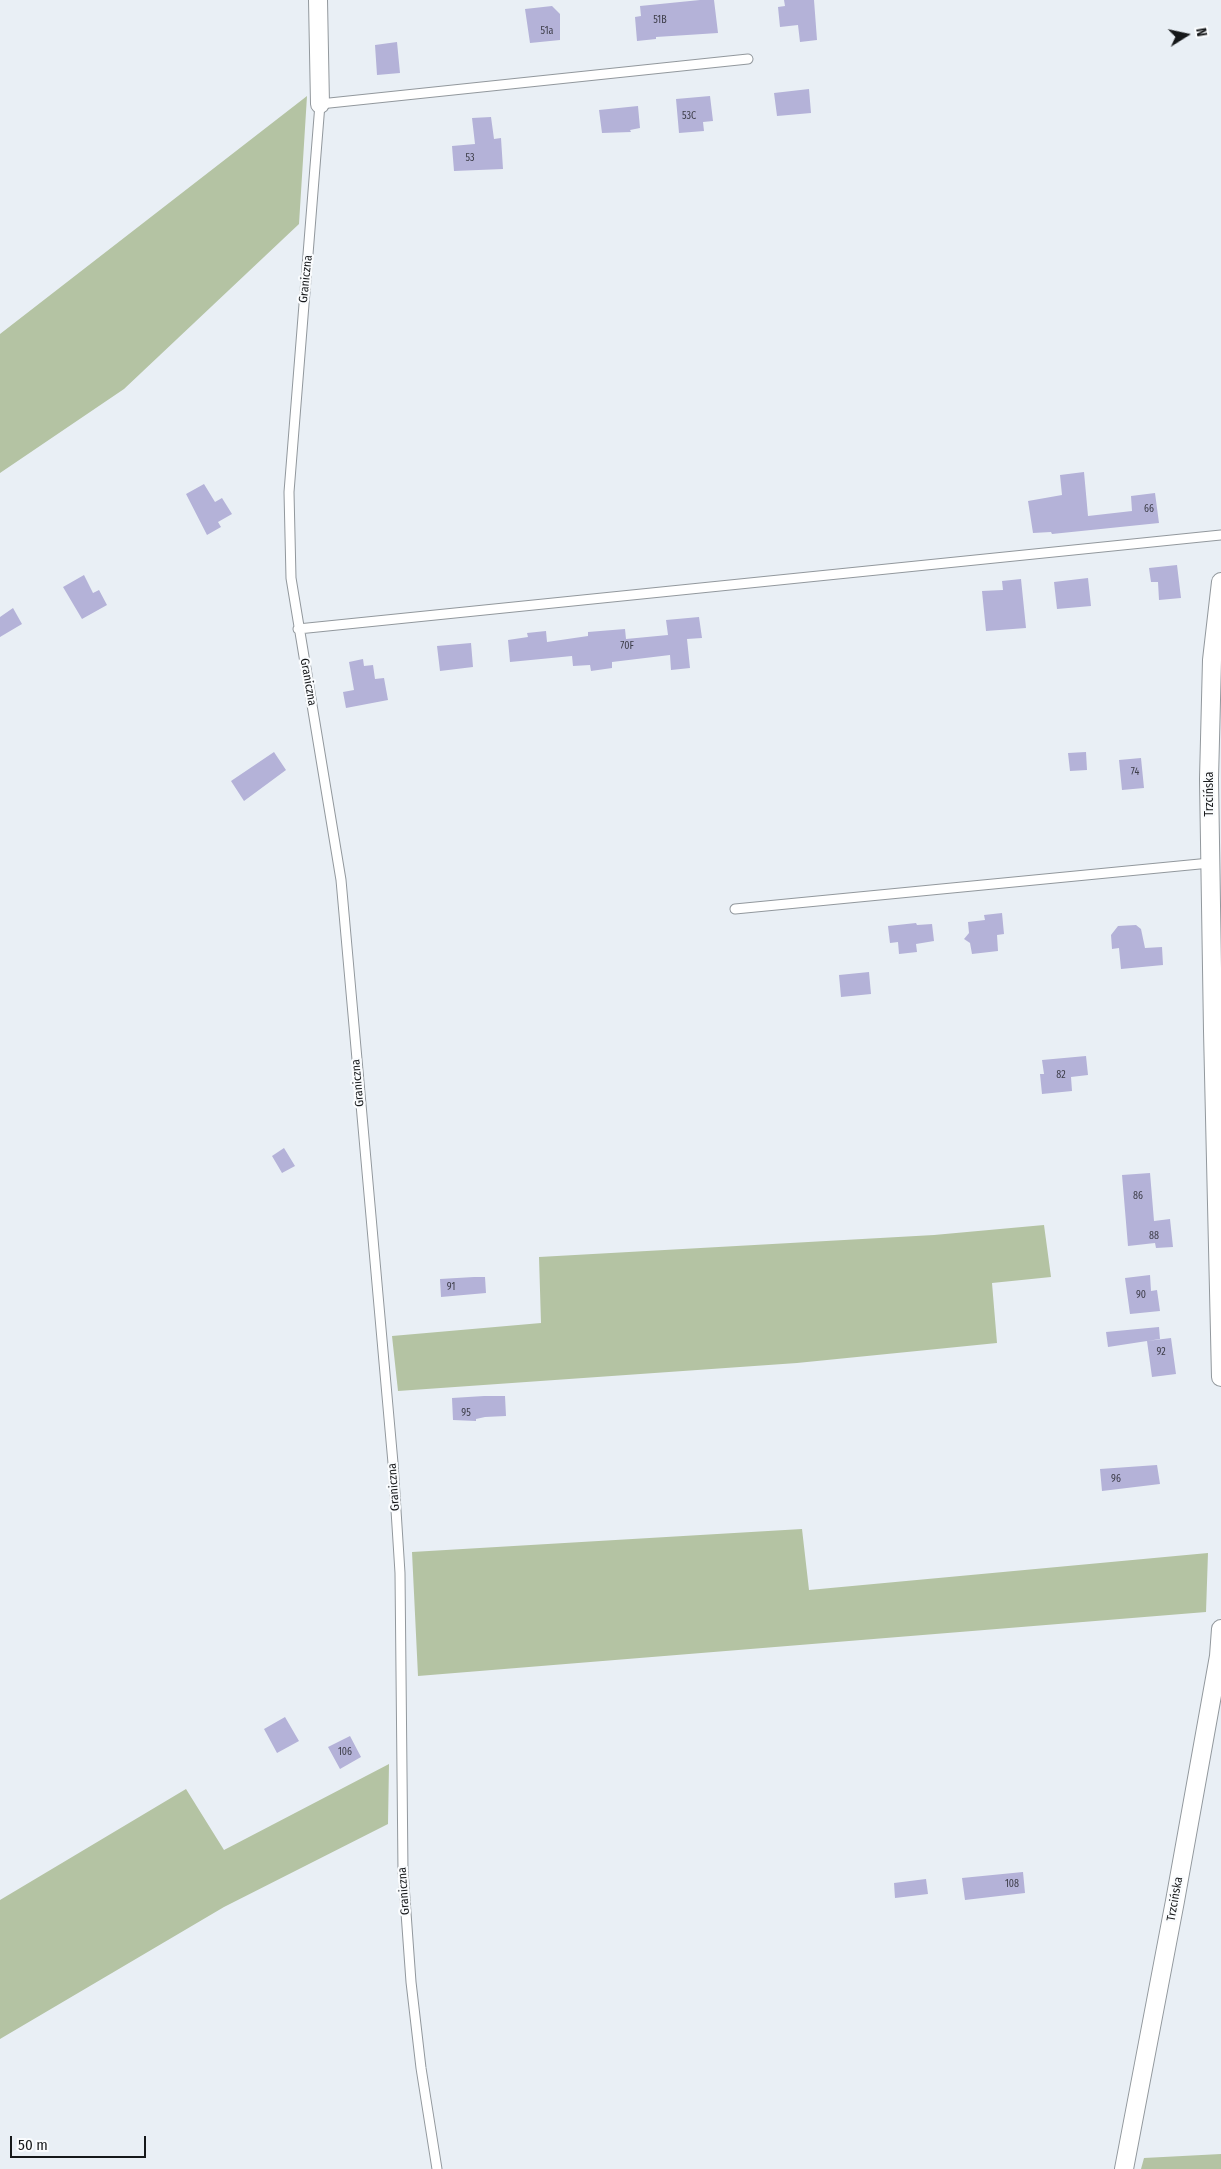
<!DOCTYPE html>
<html>
<head>
<meta charset="utf-8">
<style>
	body { margin:0 }
	#map { position:relative; width:1221px; height:2169px; overflow:hidden; background:#e9eff5; font-family:"Fira Sans Condensed",sans-serif }
	canvas { display:block }
	.north { position:absolute; left:1161px; top:10px; width:50px; height:50px; -webkit-text-stroke:4px #fafcfe; paint-order:stroke; rotate:80deg; font-size:14px; font-weight:700; line-height:20px; text-align:center; color:#16181a }
	.north::after { content:''; display:block; margin:auto; width:18px; height:22px; background:#16181a; clip-path:polygon(50% 0,100% 100%,50% 72%,0 100%) }
	.scale { position:absolute; left:10px; top:2136px; width:136px; height:22px; box-sizing:border-box; border:2px solid #16181a; border-top:0; padding-left:6px; font-size:15px; line-height:18px; white-space:nowrap; color:#16181a; -webkit-text-stroke:4px #fafcfe; paint-order:stroke }
</style>
</head>
<body>
<div id="map">
<canvas width="1221" height="2169"></canvas>
<div class="north">N</div>
<div class="scale">50 m</div>
</div>
<script>
const c = document.querySelector('canvas').getContext('2d');
c.lineJoin = 'round';
function paint(path, color) { c.fillStyle = color; c.fill(path, 'evenodd'); }
const poly = rows => new Path2D(rows.map(r => 'M' + r).join(''));
function stroke(path, color, width, dash) { c.strokeStyle = color; c.lineWidth = width; c.lineCap = dash ? 'butt' : 'round'; c.setLineDash(dash || []); c.stroke(path); }
function write(font, color, halo, rows, align = 'center') {
  c.font = font + ' "Fira Sans Condensed",sans-serif'; c.lineWidth = 4.5; c.setLineDash([]); c.textBaseline = 'middle'; c.strokeStyle = halo; c.fillStyle = color; for (const [text, x, y, turn = 0] of rows) {
    c.save(); c.translate(x, y); c.rotate((+turn || 0) * Math.PI / 180); c.textAlign = isNaN(turn) ? turn : align; if (halo) c.strokeText(text, 0, 0); c.fillText(text, 0, 0); c.restore();
  }
}
const green = poly([
	[307,96,299,224,124,389,0,473,0,334],
	[1044,1225,1051,1277,992,1283,997,1343,797,1363,398,1391,392,1336,541,1323,539,1257,934,1235],
	[802,1529,809,1590,1208,1553,1206,1612,418,1676,412,1552],
	[389,1764,388,1824,224,1907,0,2039,0,1900,186,1789,224,1850],
	[1221,2154,1221,2169,1141,2169,1144,2158]
]);
const building = poly([
	[700,0,714,0,718,33,656,37,656,39,637,41,635,17,641,16,640,6],
	[784,0,814,0,817,40,800,42,798,25,780,27,778,7,785,6],
	[552,6,560,14,560,40,530,43,525,9],
	[397,42,400,73,377,75,375,45],
	[809,89,811,113,777,116,774,93],
	[710,96,713,121,703,122,704,131,679,133,676,99],
	[638,106,640,128,630,130,631,132,602,133,599,110],
	[491,117,494,139,501,138,503,169,454,171,452,146,475,144,472,118],
	[1084,472,1088,516,1132,511,1131,496,1155,493,1159,523,1052,534,1051,532,1033,533,1028,501,1062,495,1060,475],
	[204,484,215,502,222,498,232,514,218,522,221,527,207,535,186,494],
	[1177,565,1181,598,1159,600,1158,582,1151,582,1149,568],
	[84,575,93,593,99,590,107,605,82,619,63,587],
	[1088,578,1091,606,1057,609,1054,582],
	[1021,579,1026,628,986,631,982,591,1003,590,1002,581],
	[13,608,22,624,0,637,0,617],
	[699,617,702,638,687,639,690,668,671,670,670,655,612,662,612,668,591,671,590,665,573,666,572,656,510,662,508,640,528,637,527,633,546,631,547,642,588,636,588,632,625,629,626,639,668,635,666,620],
	[471,643,473,667,440,671,437,646],
	[363,659,364,666,373,665,375,679,384,678,388,700,346,708,343,692,354,690,349,662],
	[274,752,286,770,244,801,231,781],
	[1086,752,1087,770,1070,771,1068,753],
	[1141,758,1144,788,1122,790,1119,760],
	[1002,913,1004,934,997,935,998,951,972,954,970,943,964,939,969,933,968,922,985,920,984,915],
	[916,923,917,925,932,924,934,941,916,944,917,952,899,954,898,942,890,943,888,926],
	[1136,925,1141,929,1145,948,1162,947,1163,965,1121,969,1119,948,1112,949,1111,935,1118,926],
	[869,972,871,994,841,997,839,975],
	[1086,1056,1088,1075,1071,1077,1072,1091,1042,1094,1040,1074,1044,1074,1042,1060],
	[284,1148,295,1166,282,1173,272,1156],
	[1150,1173,1154,1221,1170,1219,1173,1247,1156,1248,1155,1243,1128,1246,1122,1175],
	[1150,1275,1151,1291,1157,1290,1160,1311,1130,1314,1125,1278],
	[474,1277,485,1277,486,1293,441,1297,440,1279],
	[1159,1327,1160,1339,1108,1347,1106,1332],
	[1171,1338,1176,1374,1152,1377,1147,1341],
	[484,1396,505,1396,506,1416,485,1417,476,1419,476,1421,453,1420,452,1398],
	[1157,1465,1160,1484,1102,1491,1100,1469],
	[285,1717,299,1741,277,1753,264,1729],
	[350,1736,361,1757,340,1769,328,1747],
	[1023,1872,1025,1893,965,1900,962,1878],
	[926,1879,928,1894,895,1898,894,1883]
]);
const service = poly([
	[298,629,1221,535],
	[735,909,1210,863],
	[437,2169,421,2068,411,1982,403,1871,400,1573,393,1463,341,880,291,578,289,492,320,104,748,59]
]);
const minor = poly([
	[318,0,320,104],
	[1221,582,1212,660,1209,779,1213,1031,1221,1377],
	[1124,2169,1175,1901,1219,1656,1221,1629]
]);
const numberNames = [
	["51B",660,20],
	["51a",547,31],
	["53C",689,116],
	["53",470,158],
	["66",1149,509],
	["70F",627,646],
	["74",1135,772],
	["82",1061,1075],
	["86",1138,1196],
	["88",1154,1236],
	["91",451,1287],
	["90",1141,1295],
	["92",1161,1352],
	["95",466,1413],
	["96",1116,1479],
	["106",345,1752],
	["108",1012,1884]
];
const streetNames = [
	["Graniczna",306,279,-84],
	["Graniczna",308,682,80],
	["Trzcińska",1210,794,-90],
	["Graniczna",358,1083,-95],
	["Graniczna",394,1487,-94],
	["Graniczna",404,1891,-94],
	["Trzcińska",1175,1899,-80]
];
paint(green, '#b4c3a3');
paint(building, '#b4b2d8');
stroke(service, '#92989d', 11);
stroke(minor, '#92989d', 20);
stroke(service, '#fff', 9);
stroke(minor, '#fff', 18);
write('10px', '#3e3e4a', null, numberNames);
write('12px', '#16181a', '#fafcfe', streetNames);
</script>
</body>
</html>
